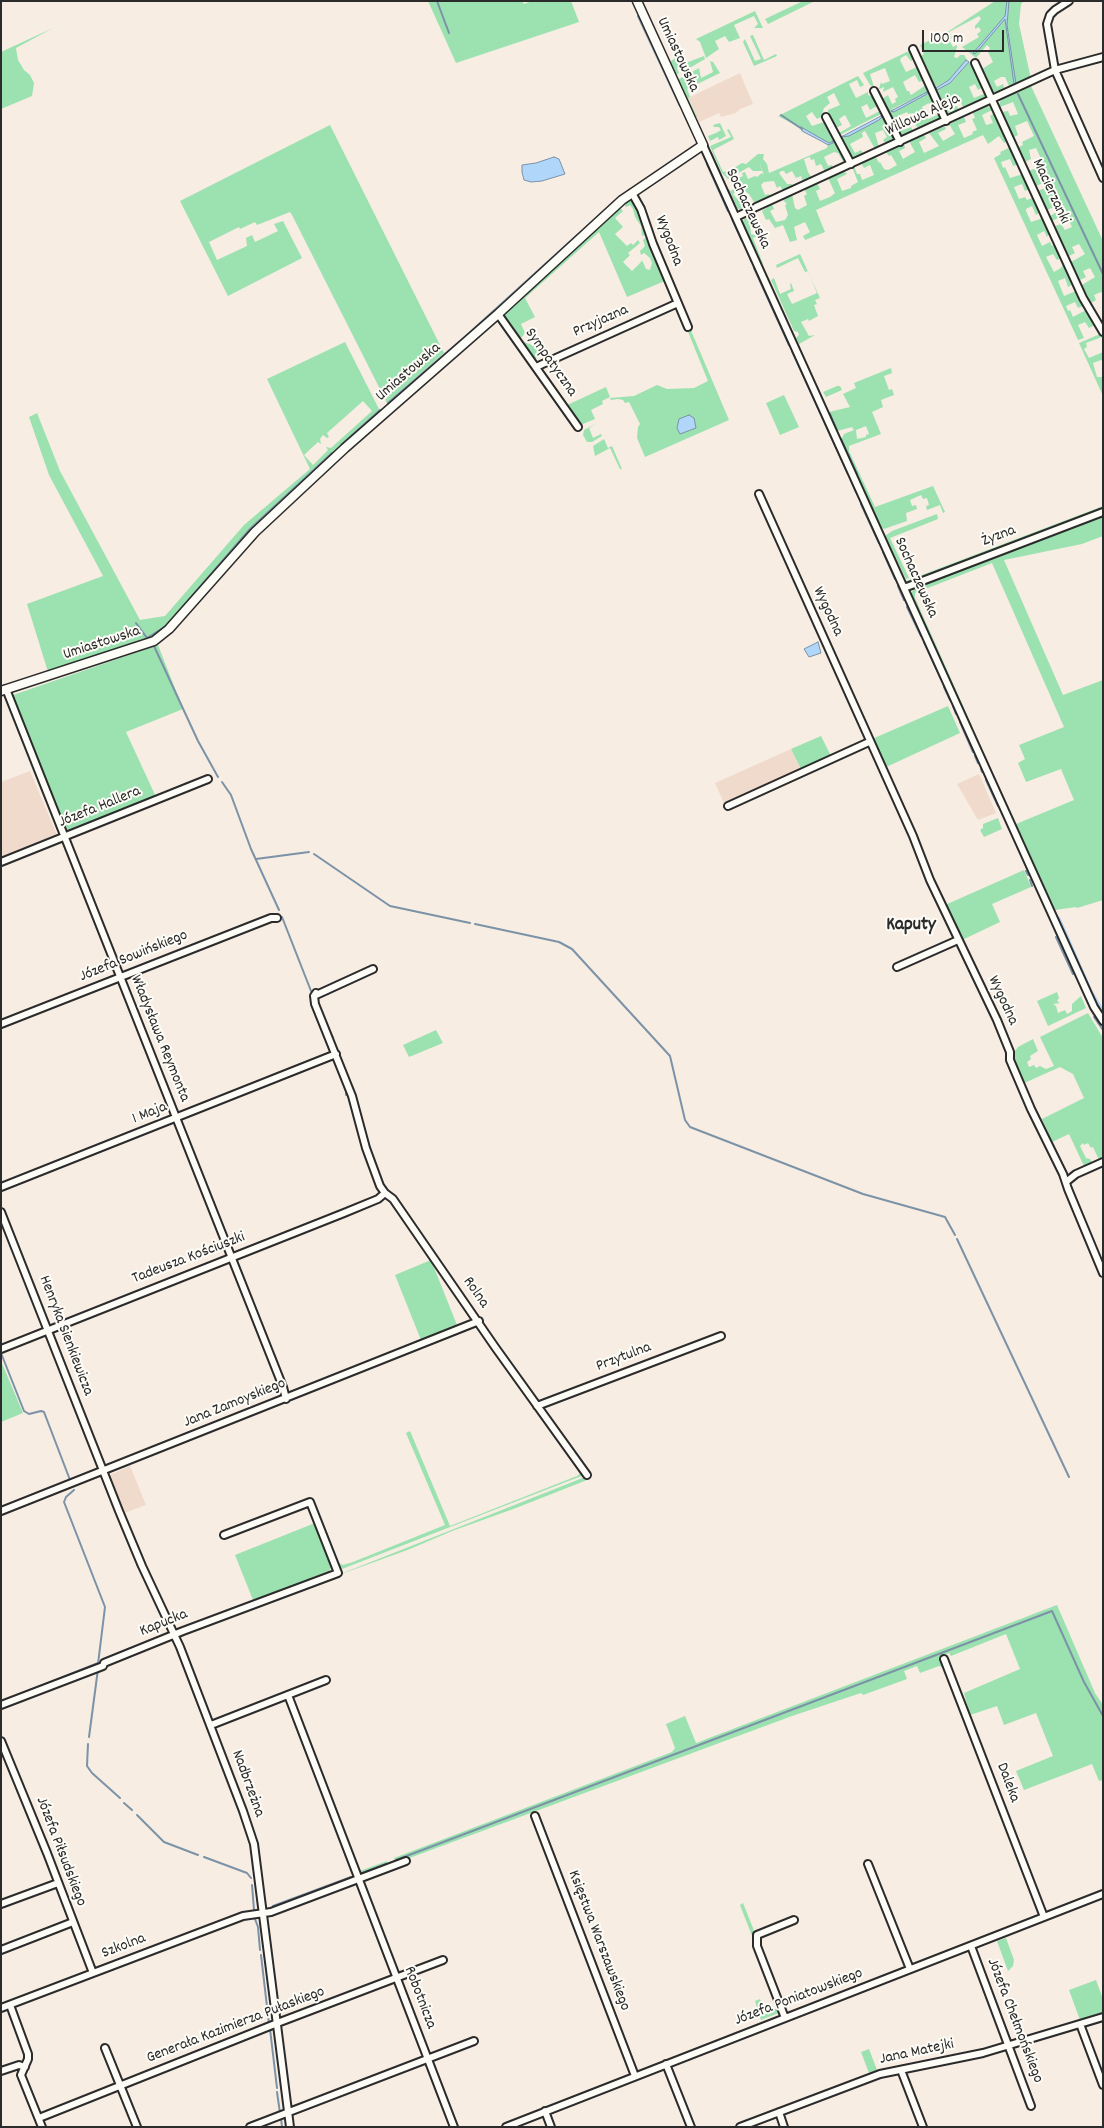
<!DOCTYPE html>
<html>
<head>
<meta charset="utf-8">
<style>
	body { margin:0 }
	#map { position:relative; width:1104px; height:2128px; overflow:hidden; background:#f7ede3; font-family:Dekko,sans-serif }
	canvas { display:block }
	.frame { position:absolute; inset:0; border:2px solid #2b2b2b; pointer-events:none }
	.scale { position:absolute; left:922px; top:30px; width:82px; height:22px; box-sizing:border-box; border:2px solid #2b2b2b; border-top:0; padding-left:6px; font-size:15px; line-height:18px; white-space:nowrap; color:#2b2b2b; -webkit-text-stroke:4px #fdfcf7; paint-order:stroke }
</style>
</head>
<body>
<div id="map">
<canvas width="1104" height="2128"></canvas>
<div class="frame"></div>
<div class="scale">100 m</div>
</div>
<script>
const c = document.querySelector('canvas').getContext('2d');
c.lineJoin = 'round';
function paint(path, color) { c.fillStyle = color; c.fill(path, 'evenodd'); }
const poly = rows => new Path2D(rows.map(r => 'M' + r).join(''));
function stroke(path, color, width, dash) { c.strokeStyle = color; c.lineWidth = width; c.lineCap = dash ? 'butt' : 'round'; c.setLineDash(dash || []); c.stroke(path); }
function write(font, color, halo, rows, align = 'center') {
  c.font = font + ' Dekko,sans-serif'; c.lineWidth = 4; c.setLineDash([]); c.textBaseline = 'middle'; c.strokeStyle = halo; c.fillStyle = color; for (const [text, x, y, turn = 0] of rows) {
    c.save(); c.translate(x, y); c.rotate((+turn || 0) * Math.PI / 180); c.textAlign = isNaN(turn) ? turn : align; if (halo) c.strokeText(text, 0, 0); c.fillText(text, 0, 0); c.restore();
  }
}
const built = poly([
	[740,73,753,104,740,109,736,113,721,117,719,113,699,122,688,98],
	[791,749,804,775,727,810,715,783],
	[30,771,57,835,1,857,1,782],
	[979,774,996,813,978,820,957,784],
	[130,1466,146,1505,124,1513,110,1475]
]);
const green = poly([
	[428,1,522,1,524,4,532,1,571,1,579,22,456,63],
	[803,1,815,1,768,24,765,19],
	[995,1,1024,1,1021,4,1019,24,1031,79,1010,88,1005,77,1001,77,994,81,997,87,1003,84,1005,90,998,93,992,91,982,69,993,62,988,52,990,48,987,45,976,58,962,47,979,37,977,34,981,31,979,27,975,29,975,26,981,19,979,16,949,32,952,38,949,40,953,47,957,45,957,47,954,57,957,58,960,55,964,55,967,60,949,80,936,87,934,86,921,56,924,54,920,45,949,31],
	[755,11,763,28,754,28,758,24,754,16,734,25,740,38,729,42,725,36,715,41,719,49,706,58,700,42,696,39],
	[53,28,16,48,18,60,24,70,30,75,34,83,32,96,1,109,1,52],
	[753,35,764,60,776,54,777,56,754,66,743,42,745,39,755,61,761,59,750,36],
	[911,50,915,59,911,61,906,55,901,58,900,60,906,72,917,67,917,70,919,69,922,81,919,82,915,75,903,82,907,91,909,91,911,95,926,85,936,107,932,109,929,103,922,107,928,119,939,114,940,116,938,121,920,129,916,126,913,113,908,114,907,112,898,116,903,130,911,127,914,132,905,136,900,134,882,99,888,95,892,104,896,102,895,99,898,97,893,87,883,92,884,87,879,89,881,82,882,84,890,81,885,68,870,74,874,87,870,85,863,73],
	[927,92,927,94,894,112,892,109],
	[679,55,683,64,704,56,705,59,681,73,679,68,677,68,679,73,676,75,670,62],
	[710,61,713,62,720,73,687,89,690,97,688,98,697,117,694,117,677,80,699,68,701,78,713,72],
	[969,62,974,66,983,87,978,90,975,84,969,87,974,98,986,93,984,100,964,109,959,98,955,98,948,102,950,108,957,106,959,111,952,114,946,112,937,90,950,83],
	[858,76,864,85,860,87,857,80,849,84,856,98,868,92,868,95,873,97,877,106,870,110,867,104,861,107,866,118,880,111,881,114,840,135,839,133,851,126,845,115,839,119,842,125,836,128,828,114,828,110,840,105,834,93,827,97,830,103,824,108,821,117,817,119,812,112,806,116,812,126,824,122,840,148,845,163,844,163,838,153,834,152,824,157,828,166,832,165,833,168,825,172,821,164,816,166,814,159,811,160,810,157,804,159,808,172,812,178,803,182,801,176,796,178,792,171,786,174,784,171,781,171,779,173,787,184,792,184,793,187,783,191,780,186,777,188,774,181,764,182,761,185,765,195,769,194,771,197,754,202,749,194,740,188,733,194,744,207,740,210,737,208,730,191,741,186,736,179,743,176,742,173,745,172,748,179,755,176,757,177,762,173,764,175,759,162,762,171,753,171,749,167,728,179,721,172,710,146,731,137,727,130,729,129,734,139,713,150,723,172,732,169,742,163,746,164,758,154,764,154,763,159,767,164,769,173,827,148,828,145,831,144,832,141,829,143,778,116],
	[1031,86,1103,241,1103,294,1101,292,1094,295,1096,300,1091,303,1082,285,1095,277,1090,268,1083,271,1086,277,1080,280,1071,262,1085,254,1079,244,1072,247,1075,253,1069,256,1055,226,1061,224,1065,230,1072,227,1066,214,1052,221,1050,216,1063,208,1058,197,1051,201,1054,207,1047,210,1038,191,1053,184,1047,174,1040,177,1043,183,1036,186,1029,171,1036,168,1035,164,1042,161,1036,148,1029,150,1031,159,1025,162,1019,147,1023,145,1022,142,1034,136,1027,121,1015,126,1018,135,1014,137,1002,112,1008,111,1010,116,1018,114,1013,102,1000,107,999,105,1001,99],
	[988,106,992,110,982,115,986,125,993,123,990,116,995,113,1008,141,1004,143,999,136,988,144,983,135,816,210,825,232,805,240,803,236,810,232,805,222,794,227,797,240,790,242,783,225,775,228,769,219,766,220,762,211,772,204,774,209,770,211,776,222,785,220,788,215,785,205,787,204,782,199,792,194,795,208,798,210,807,205,804,196,807,194,804,189,817,183,820,189,816,191,820,201,830,197,835,193,828,178,843,171,847,174,837,179,842,191,851,188,851,186,858,182,852,167,854,166,857,174,860,174,862,180,874,175,870,165,864,168,861,163,876,157,879,163,880,162,884,169,888,170,897,165,891,155,889,156,886,152,904,144,905,148,899,151,903,159,915,152,909,141,924,135,926,138,919,142,924,153,939,146,929,133,945,126,946,129,938,133,943,141,955,134,949,124,964,117,966,122,958,125,964,138,973,134,972,132,977,130,972,119,975,118,973,113],
	[883,116,893,137,892,141,886,144,883,140,887,137,883,130,875,133,879,147,875,149,865,131,862,133,863,137,850,144,855,153,861,150,863,154,855,158,852,157,841,137,844,137,862,129,879,120],
	[720,123,726,136,719,140,718,137,710,141,708,136,716,133,721,130,719,127,714,127,713,125],
	[330,125,444,353,387,403,292,215,290,212,257,225,255,222,240,229,239,227,209,242,217,260,247,246,246,238,252,235,255,242,278,231,274,224,283,221,302,258,228,296,180,201],
	[1011,147,1017,165,1013,166,1010,159,1001,162,1003,168,1005,167,1010,178,1023,174,1030,189,1025,191,1022,184,1014,187,1019,199,1025,197,1027,200,1034,197,1039,213,1036,215,1032,206,1026,209,1026,211,1031,222,1043,218,1050,233,1047,237,1044,231,1037,235,1042,246,1050,242,1052,246,1055,244,1061,258,1057,260,1053,254,1046,257,1054,272,1061,268,1064,263,1073,284,1068,287,1065,278,1058,281,1064,296,1076,291,1083,306,1078,308,1075,302,1066,306,1068,311,1070,310,1073,317,1086,310,1095,325,1089,328,1085,322,1078,325,1084,338,1078,340,994,158,1001,154,1000,152],
	[629,198,633,198,658,253,729,420,645,457,637,438,638,427,640,424,629,402,625,403,623,400,618,399,611,400,610,398,634,396,657,385,667,389,694,388,708,381,667,280,627,297,599,232,525,298,535,317,521,324,525,333,521,338,519,338,503,316,619,207,623,211,615,218,623,227,615,234,627,246,631,243,633,245,638,240,640,243,628,253,630,255,623,262,632,271,642,261,641,258,646,269,650,270,652,263,650,258,644,253,641,255,640,251,645,246,643,240,646,237,644,235,642,236,641,226,635,217,633,209,630,205,626,207,624,204],
	[749,216,751,234,755,235,755,232,762,231,762,234,753,238,763,264,761,266,743,222,744,219],
	[800,254,820,298,815,300,817,304,814,305,818,316,809,321,808,319,801,322,809,336,815,335,799,344,796,338,799,335,798,332,794,331,771,280,774,278,780,294,791,289,790,284,791,283,794,291,787,294,792,304,817,293,808,271,805,272,798,258,777,268,776,265],
	[1100,334,1102,337,1086,343,1087,347,1084,349,1089,358,1103,352,1103,361,1101,360,1093,363,1097,377,1103,377,1103,396,1079,343],
	[345,342,380,411,250,532,167,627,152,638,139,640,49,675,27,604,103,576,49,475,29,417,37,413,60,471,140,620,165,616,244,525,310,469,267,379],
	[363,401,372,411,331,448,326,447,328,450,313,465,304,455,318,442,321,444,320,439,323,435,327,438,329,437,327,433],
	[525,342,542,350,545,354,534,359,524,345],
	[891,368,892,373,884,376,889,390,892,389,894,395,881,400,883,407,872,412,881,434,849,446,849,451,875,507,933,486,945,512,943,513,940,505,927,510,926,506,929,505,927,498,923,499,921,495,910,500,912,506,916,505,917,509,906,513,907,521,884,529,880,527,841,440,844,434,854,430,853,429,852,427,837,431,829,412,850,407,843,394,856,388,854,383],
	[866,426,869,434,866,435,866,437,857,439,856,430],
	[837,386,840,386,842,390,826,397,823,392],
	[606,387,610,397,602,401,603,404,591,410,595,419,583,424,579,423,565,406],
	[784,395,799,427,780,435,766,403],
	[597,423,589,428,593,438,601,434,602,436,592,442,587,442,583,435,584,430],
	[604,439,608,448,612,446,622,469,620,469,610,448,595,456,593,446],
	[1103,506,1103,509,911,583,906,581],
	[937,514,938,519,890,538,909,578,906,579,885,536,892,531],
	[1103,514,1103,536,1082,544,1004,560,1063,695,1103,680,1103,900,1077,908,1076,907,1055,910,1016,824,1074,800,1061,769,1026,782,1018,763,1025,759,1019,745,1064,727,992,563,915,593,915,598,973,728,970,726,911,594,914,588],
	[158,645,183,709,126,732,156,797,67,831,13,695],
	[948,706,960,733,884,768,872,739],
	[821,736,832,758,802,771,791,749],
	[998,818,1002,829,984,837,980,830,983,828,983,824],
	[1024,870,1031,887,992,904,1000,922,962,940,945,905],
	[1057,992,1059,998,1057,1001,1060,1003,1053,1004,1056,1006,1058,1013,1065,1010,1067,1014,1072,1011,1072,1004,1081,996,1086,1008,1048,1026,1037,1001],
	[1088,1013,1103,1038,1103,1158,1099,1160,1093,1147,1091,1148,1088,1143,1084,1145,1083,1143,1080,1146,1086,1158,1090,1159,1092,1162,1084,1166,1069,1134,1052,1142,1042,1119,1084,1098,1073,1074,1060,1067,1022,1084,1012,1055,1018,1047,1033,1039,1038,1051,1030,1056,1031,1059,1027,1062,1029,1067,1034,1065,1036,1068,1040,1066,1046,1069,1054,1066,1040,1037],
	[436,1030,443,1043,409,1057,403,1045],
	[431,1260,457,1325,421,1340,395,1275],
	[1,1361,23,1413,1,1422],
	[410,1431,450,1526,577,1476,582,1472,584,1475,342,1569,339,1563,343,1565,353,1562,445,1525,406,1433],
	[585,1477,587,1480,516,1508,452,1531,410,1549,333,1577],
	[315,1523,332,1566,329,1571,253,1600,235,1555],
	[1057,1605,1095,1693,1103,1705,1103,1780,1099,1781,1092,1764,1024,1790,1016,1771,1053,1756,1036,1713,1004,1725,997,1706,970,1715,964,1693,1020,1669,1006,1634,951,1656,949,1653,940,1657,944,1668,939,1666,920,1673,917,1666,904,1671,907,1679,863,1695,861,1693,792,1716,396,1863,394,1858,672,1752,675,1748,666,1724,685,1716,696,1743],
	[387,1861,387,1866,363,1875,360,1871],
	[743,1903,753,1928,756,1946,740,1905],
	[1006,1938,1014,1960,1013,1966,1008,1971,997,1941],
	[1096,1980,1103,1999,1103,2012,1080,2020,1069,1990],
	[760,1999,766,2014,778,2007,781,2012,761,2020,755,2001],
	[869,2049,877,2070,869,2073,861,2052]
]);
const water = poly([
	[1007,1,1009,1,1007,25,1016,84,1014,84,1005,19,975,54,973,53,1005,16,1007,1],
	[966,60,969,62,950,83,937,90,936,88,949,80,966,60],
	[927,92,927,94,894,112,891,111,927,92],
	[881,116,882,117,879,120,849,136,841,137,881,116],
	[801,127,829,143,833,141,833,143,828,145,823,142,802,131,801,127],
	[554,157,559,159,565,174,542,181,531,182,524,180,522,172,522,165,536,163,554,157],
	[689,415,694,418,696,428,680,434,677,428,679,419,689,415],
	[818,642,821,653,809,657,804,649,818,642]
]);
const stream = poly([
	[437,1,449,33],
	[638,16,680,106],
	[1018,94,1103,274],
	[683,112,694,135],
	[781,115,802,129],
	[711,153,719,171],
	[707,164,728,211],
	[728,190,734,204],
	[732,219,742,241],
	[750,257,751,261],
	[754,268,789,345],
	[1,322,1,331],
	[792,351,848,474],
	[388,403,467,335,618,198,642,182],
	[830,414,837,431],
	[841,439,857,474],
	[341,445,380,410],
	[851,480,856,492],
	[861,504,879,543],
	[883,552,895,579],
	[898,586,904,600],
	[907,607,921,636],
	[136,623,147,638,166,626,250,529,332,453],
	[924,642,941,679],
	[154,646,198,741,218,777],
	[944,687,950,700],
	[953,706,956,714],
	[960,722,973,752],
	[975,756,978,763],
	[981,769,982,772],
	[986,780,998,806],
	[222,782,231,795,251,849,279,910],
	[314,854,390,906,470,923],
	[256,859,309,852],
	[1026,871,1028,875],
	[1030,880,1032,886],
	[282,917,311,991],
	[475,924,559,942,572,949,670,1056,685,1120,690,1127,863,1194,945,1217,955,1235],
	[1056,937,1073,974],
	[1094,1017,1103,1030],
	[326,1023,333,1038],
	[346,1090,346,1095],
	[957,1239,1069,1477],
	[1,1353,24,1411,29,1414,41,1411,44,1412,70,1480],
	[74,1490,66,1497,64,1502,105,1607,98,1664],
	[8,1699,98,1663],
	[89,1737,98,1669],
	[88,1744,87,1766,92,1773,120,1798],
	[124,1803,132,1810],
	[137,1815,164,1842,198,1855],
	[204,1857,247,1873,251,1878],
	[396,1860,1052,1611,1084,1682,1103,1716],
	[362,1873,386,1864],
	[252,1885,254,1910],
	[273,1906,351,1877],
	[255,1919,258,1927,260,1950],
	[261,1955,269,2024],
	[270,2029,277,2088],
	[277,2092,280,2113],
	[281,2118,282,2127]
]);
const canal = poly([
	[1058,919,1090,992,1103,1014]
]);
const minor = poly([
	[1069,1,1055,10,1050,15,1047,24,1055,70,1103,178],
	[913,49,946,121],
	[975,63,1083,298,1103,332],
	[874,91,900,142],
	[826,117,851,164],
	[703,145,1094,1007,1103,1021],
	[632,193,641,209,653,244,688,327],
	[756,207,1055,70,1103,57],
	[736,217,753,209],
	[498,314,578,427],
	[536,367,678,303],
	[759,494,913,836,930,880,997,1020,1010,1052,1010,1060,1031,1109,1063,1174,1068,1189,1103,1273],
	[904,588,1103,512],
	[6,689,283,1387,286,1399],
	[728,806,869,742],
	[1,862,208,779],
	[897,967,958,940],
	[316,993,314,996,315,1004,352,1096,366,1148,380,1186,385,1193,393,1199,495,1347,587,1475],
	[314,996,373,969],
	[1,1024,271,918,277,918],
	[1066,1182,1076,1174,1103,1162],
	[1,1187,336,1054],
	[1,1212,119,1511,142,1566,180,1647,243,1811,254,1844,290,2127],
	[1,1349,344,1213,378,1199,385,1193],
	[537,1406,721,1336],
	[1,1511,479,1321],
	[944,1659,1044,1917],
	[288,1695,454,2127],
	[1,1705,103,1666,104,1663,183,1631,338,1573,310,1502,224,1535],
	[211,1725,326,1680],
	[1,1741,47,1853,93,1973],
	[535,1816,635,2076],
	[868,1864,910,1969],
	[1,1904,58,1883],
	[971,1946,1031,2106],
	[1,1950,73,1922],
	[10,2005,28,2054,28,2059,21,2075,42,2127],
	[1,2008,243,1916,271,1912,406,1861],
	[785,2018,757,1946,757,1935,794,1920],
	[1080,2024,1103,2085],
	[105,2048,137,2127],
	[666,2064,691,2127],
	[901,2070,923,2127],
	[1,2071,19,2065,25,2067],
	[545,2111,551,2127],
	[779,2112,784,2127],
	[39,2118,280,2022,443,1960],
	[250,2127,474,2041],
	[506,2127,1103,1894],
	[740,2127,880,2074,983,2053,1103,2017]
]);
const major = poly([
	[1,691,154,641,169,629,255,532,345,448,498,314,622,200,703,145,637,1]
]);
const streetNames = [
	["Umiastowska",677,55,65],
	["Willowa Aleja",923,116,-25],
	["Macierzanki",1050,192,65],
	["Sochaczewska",747,209,65],
	["Wygodna",668,241,69],
	["Przyjazna",601,322,-24],
	["Sympatyczna",550,363,55],
	["Umiastowska",409,373,-41],
	["Żyzna",999,537,-21],
	["Sochaczewska",915,578,66],
	["Wygodna",827,612,65],
	["Umiastowska",102,644,-18],
	["Józefa Hallera",100,808,-22],
	["Józefa Sowińskiego",134,957,-22],
	["Wygodna",1002,1001,65],
	["Władysława Reymonta",159,1039,68],
	["1 Maja",150,1114,-22],
	["Tadeusza Kościuszki",189,1259,-21],
	["Rolna",475,1293,55],
	["Henryka Sienkiewicza",65,1336,69],
	["Przytulna",624,1358,-21],
	["Jana Zamoyskiego",235,1404,-22],
	["Kapucka",164,1624,-22],
	["Daleka",1007,1783,69],
	["Nadbrzeżna",247,1784,70],
	["Józefa Piłsudskiego",60,1852,69],
	["Księstwa Warszawskiego",598,1941,69],
	["Szkolna",124,1947,-21],
	["Robotnicza",419,1998,69],
	["Józefa Poniatowskiego",799,1998,-21],
	["Józefa Chełmońskiego",1014,2021,69],
	["Generała Kazimierza Pułaskiego",236,2026,-21],
	["Jana Matejki",917,2053,-12]
];
const quarterNames = [
	["Kaputy",911,926]
];
paint(built, '#f0dacb');
paint(green, '#9be2b0');
paint(water, '#b0d6f9');
stroke(water, '#7b92a7', 1);
stroke(stream, '#7b92a7', 2);
stroke(canal, '#b0d6f9', 5.5);
stroke(minor, '#2b2b2b', 10);
stroke(major, '#2b2b2b', 11);
stroke(minor, '#fdfcf7', 6);
stroke(major, '#fdfcf7', 8);
write('16px', '#2b2b2b', '#fdfcf7', streetNames);
write('bold 19px', '#2b2b2b', '#fdfcf7', quarterNames);
</script>
</body>
</html>
